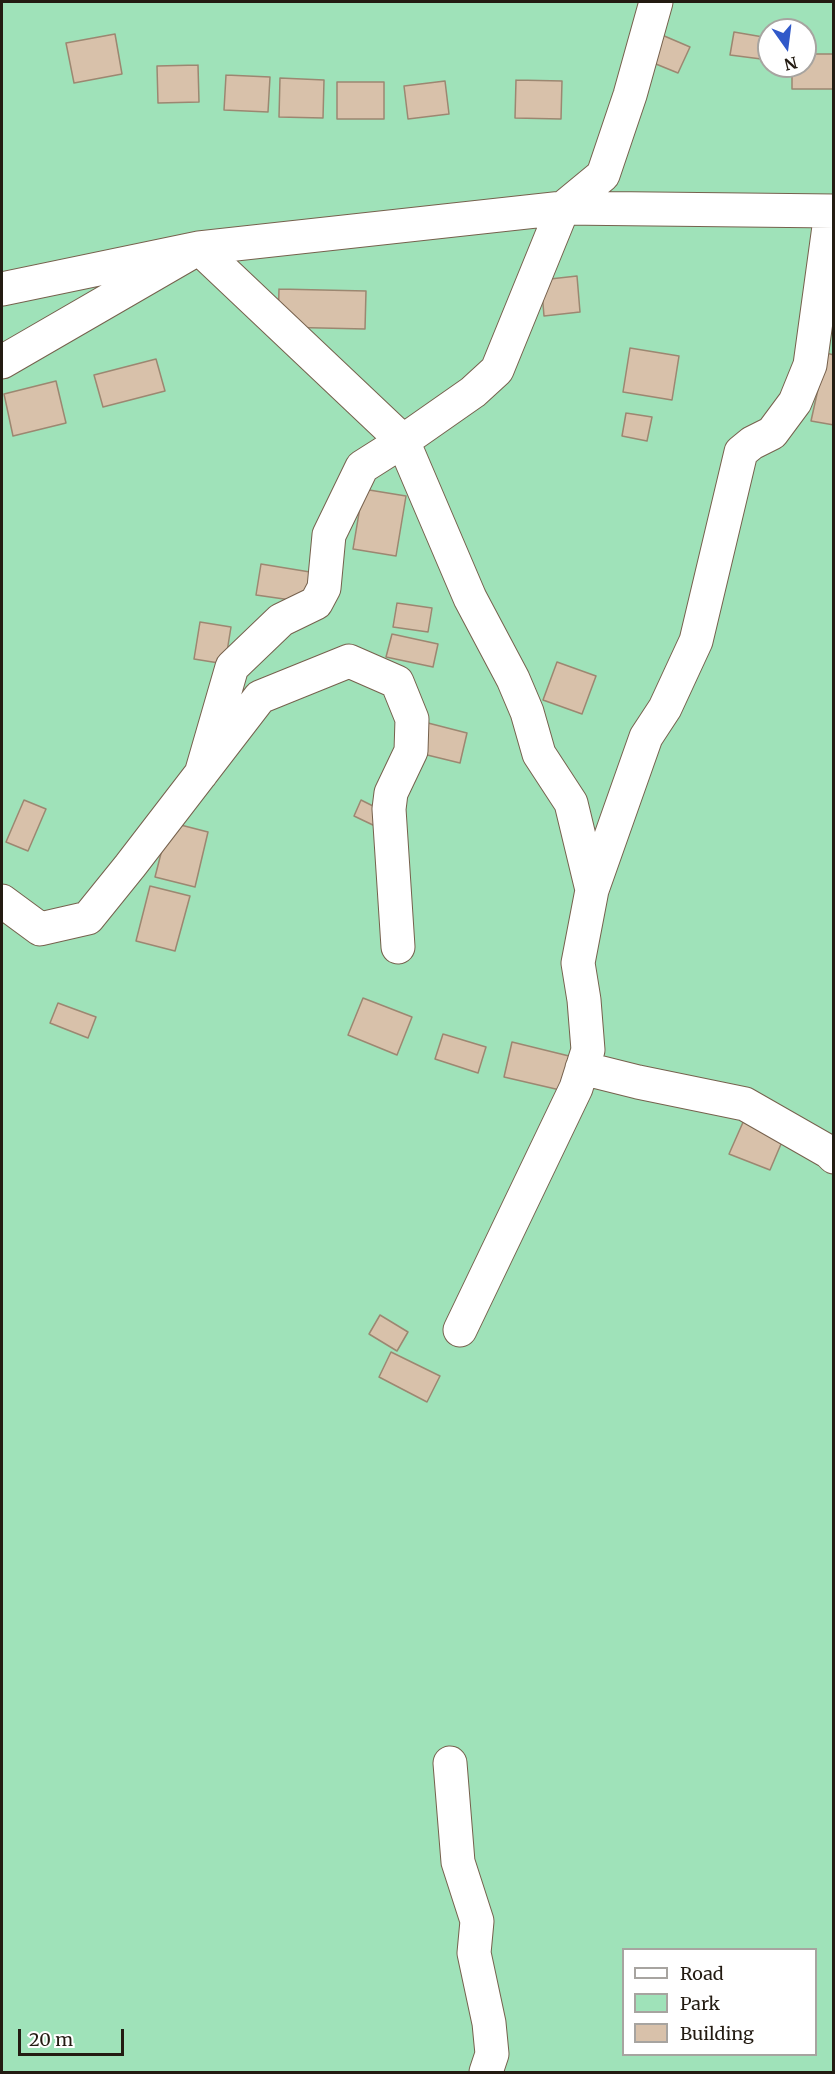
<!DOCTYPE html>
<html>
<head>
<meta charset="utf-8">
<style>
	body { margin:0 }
	#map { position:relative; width:835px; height:2074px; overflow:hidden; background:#fae2cb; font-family:Merriweather,serif }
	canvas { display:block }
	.frame { position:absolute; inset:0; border:3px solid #231b12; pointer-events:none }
	.legend { position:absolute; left:622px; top:1948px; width:195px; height:108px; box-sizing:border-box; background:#fff; border:2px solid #a7a4a0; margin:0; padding:8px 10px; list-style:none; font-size:18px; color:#231b12 }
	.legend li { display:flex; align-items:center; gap:12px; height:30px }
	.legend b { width:30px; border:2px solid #a7a4a0 }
	.north { position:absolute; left:757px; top:18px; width:60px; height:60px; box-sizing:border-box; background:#fff; border:2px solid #a7a4a0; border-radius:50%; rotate:166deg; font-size:16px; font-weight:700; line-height:24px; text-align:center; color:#231b12 }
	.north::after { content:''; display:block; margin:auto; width:21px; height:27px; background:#3159c9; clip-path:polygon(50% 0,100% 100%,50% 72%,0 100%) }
	.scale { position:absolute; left:18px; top:2029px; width:106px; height:27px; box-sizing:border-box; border:3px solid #231b12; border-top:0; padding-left:8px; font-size:18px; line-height:21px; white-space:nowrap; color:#231b12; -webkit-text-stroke:4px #fff; paint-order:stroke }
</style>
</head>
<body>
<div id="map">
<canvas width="835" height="2074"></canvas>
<div class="frame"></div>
<ul class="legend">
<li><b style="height:8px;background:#fff"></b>Road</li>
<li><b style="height:16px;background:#9fe2b9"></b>Park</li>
<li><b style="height:16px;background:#d8c1aa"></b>Building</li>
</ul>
<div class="north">N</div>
<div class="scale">20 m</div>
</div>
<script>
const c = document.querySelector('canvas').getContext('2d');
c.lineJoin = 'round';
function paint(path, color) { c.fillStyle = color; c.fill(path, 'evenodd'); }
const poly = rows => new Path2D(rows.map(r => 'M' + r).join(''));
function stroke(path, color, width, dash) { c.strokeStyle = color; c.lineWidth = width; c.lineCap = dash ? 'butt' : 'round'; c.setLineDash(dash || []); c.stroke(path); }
const green = poly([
	[2,2,833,2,833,2072,2,2072],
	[769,30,805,30,805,66,769,66],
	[624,1950,816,1950,816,2054,624,2054]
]);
const building = poly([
	[734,32,769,38,769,60,730,55,734,32],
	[115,34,122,74,74,83,66,43,115,34],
	[662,35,690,47,678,73,651,62,662,35],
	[805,54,834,54,834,89,792,89,792,66,805,66,805,54],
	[198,65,199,102,158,103,157,66,198,65],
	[226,75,270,77,268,112,224,110,226,75],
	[280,78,324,80,323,118,279,117,280,78],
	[516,80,562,81,561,119,515,118,516,80],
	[445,81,449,114,408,119,404,86,445,81],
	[337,82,384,82,384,119,337,119,337,82],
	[577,276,580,312,544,316,541,280,577,276],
	[279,289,366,291,365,329,278,327,279,289],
	[630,348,679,356,672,400,623,392,630,348],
	[826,353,834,355,834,425,811,421,826,353],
	[156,359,165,391,103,407,94,375,156,359],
	[56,381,66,423,13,436,4,394,56,381],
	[626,413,652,417,647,441,622,436,626,413],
	[363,489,406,496,396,556,353,549,363,489],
	[261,564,310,572,305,602,256,595,261,564],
	[397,603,432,608,428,632,393,627,397,603],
	[200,622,231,627,225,664,194,659,200,622],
	[392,634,438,644,433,667,386,657,392,634],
	[557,662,596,676,582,714,543,700,557,662],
	[428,723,467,733,460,763,419,753,428,723],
	[24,800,46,809,28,851,6,842,24,800],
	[361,800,383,811,375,826,354,816,361,800],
	[169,822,208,832,195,887,155,877,169,822],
	[150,886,190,896,175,951,136,941,150,886],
	[363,998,412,1017,397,1055,348,1035,363,998],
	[58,1003,96,1017,88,1038,50,1023,58,1003],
	[443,1034,486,1047,478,1073,435,1059,443,1034],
	[512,1042,569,1056,560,1090,504,1077,512,1042],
	[744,1120,784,1137,770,1170,729,1154,744,1120],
	[380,1315,408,1332,397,1351,369,1334,380,1315],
	[391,1352,440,1376,427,1402,379,1377,391,1352]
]);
const minor = poly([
	[2,289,199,248,563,208,834,211],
	[2,362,199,248,403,441,470,598,513,679,527,712,539,754,571,803,592,890],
	[201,774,232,667,281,620,316,603,324,588,329,535,362,467,403,441,473,392,497,370,563,208,603,175,630,95,656,2],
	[2,901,40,929,88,918,130,866,260,697,349,661,397,682,412,719,411,751,391,793,389,809,398,947],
	[582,1068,638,1082,745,1104,829,1152,834,1157],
	[460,1330,576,1088,588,1050,584,1000,578,963,592,890,646,737,665,708,696,641,741,452,752,443,772,433,795,402,810,365,831,212],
	[450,1763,458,1862,477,1921,474,1953,489,2023,492,2054,486,2072]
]);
paint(green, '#9fe2b9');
paint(building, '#d8c1aa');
stroke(building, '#9c8771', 1.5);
stroke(minor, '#76614d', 35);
stroke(minor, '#fff', 33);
</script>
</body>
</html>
